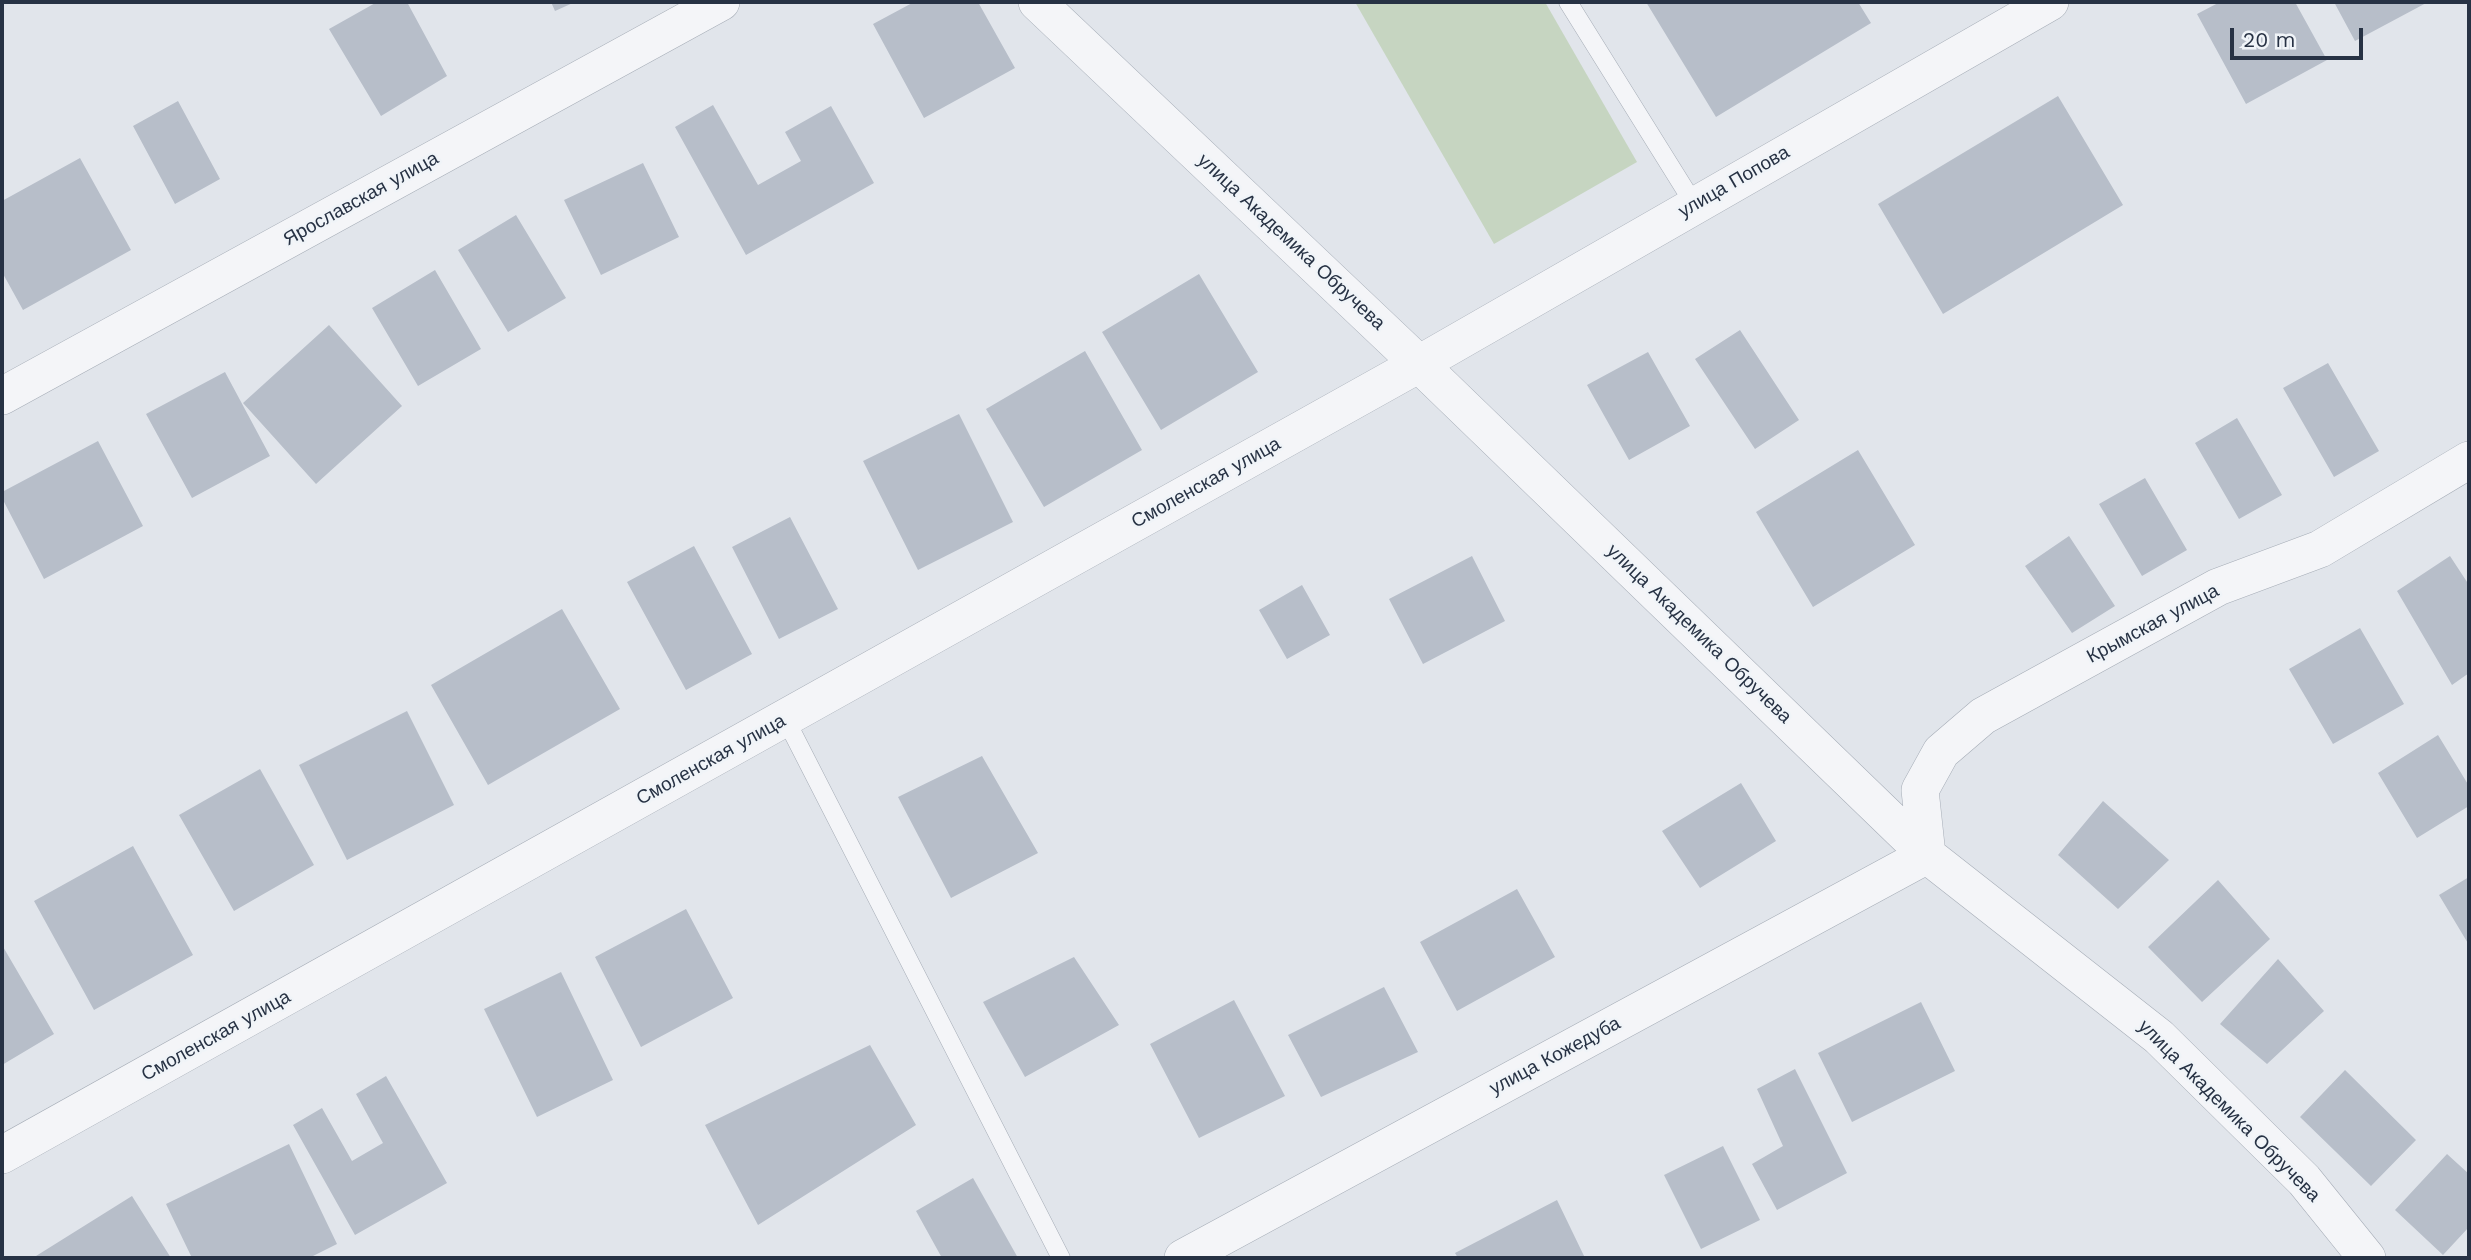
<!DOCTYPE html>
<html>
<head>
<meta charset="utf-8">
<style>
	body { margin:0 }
	#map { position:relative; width:2471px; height:1260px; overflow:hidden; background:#e1e5eb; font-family:"Work Sans",sans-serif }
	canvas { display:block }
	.frame { position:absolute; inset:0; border:4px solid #273244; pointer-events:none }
	.scale { position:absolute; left:2230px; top:28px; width:133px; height:32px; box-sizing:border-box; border:4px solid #273244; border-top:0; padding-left:9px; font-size:21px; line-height:24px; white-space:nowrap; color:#273244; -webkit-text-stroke:5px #f0f4f8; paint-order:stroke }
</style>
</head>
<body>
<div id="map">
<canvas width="2471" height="1260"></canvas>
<div class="frame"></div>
<div class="scale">20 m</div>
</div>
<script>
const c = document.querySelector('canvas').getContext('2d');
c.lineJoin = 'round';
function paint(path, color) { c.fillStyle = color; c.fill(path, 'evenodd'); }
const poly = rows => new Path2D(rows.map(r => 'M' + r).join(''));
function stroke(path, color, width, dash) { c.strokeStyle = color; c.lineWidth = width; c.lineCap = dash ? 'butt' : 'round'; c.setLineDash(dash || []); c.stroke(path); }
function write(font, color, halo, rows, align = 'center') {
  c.font = font + ' "Work Sans",sans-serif'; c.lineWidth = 5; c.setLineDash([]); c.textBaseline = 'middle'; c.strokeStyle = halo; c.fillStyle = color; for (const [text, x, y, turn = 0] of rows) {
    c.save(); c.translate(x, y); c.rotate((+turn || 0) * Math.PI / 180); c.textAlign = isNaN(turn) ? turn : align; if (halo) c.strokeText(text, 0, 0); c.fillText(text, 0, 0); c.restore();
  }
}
const green = poly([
	[1355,2,1545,2,1637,162,1494,244]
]);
const building = poly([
	[377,2,407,2,447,76,381,116,329,29],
	[551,2,575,2,555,11],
	[914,2,978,2,1015,68,924,118,873,24],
	[1646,2,1858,2,1871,23,1716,117],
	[2220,2,2295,2,2327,60,2246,104,2197,14],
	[2334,2,2428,2,2355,41],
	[2058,96,2123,205,1943,314,1878,204],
	[178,101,220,179,175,204,133,126],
	[713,105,758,185,801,161,785,132,831,106,874,183,746,255,675,127],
	[80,158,131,250,23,310,2,272,2,201],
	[643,163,679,237,601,275,564,200],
	[516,215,566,298,508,332,458,250],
	[435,270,481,349,418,386,372,308],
	[1199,274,1258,372,1161,430,1102,332],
	[329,325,402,406,316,484,243,403],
	[1740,330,1799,420,1755,449,1695,359],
	[1085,351,1142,450,1044,507,986,409],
	[1648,352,1690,426,1629,460,1587,385],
	[2328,363,2379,451,2334,477,2283,388],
	[225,372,270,456,192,498,146,414],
	[959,414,1013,522,918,570,863,461],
	[2237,418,2282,495,2239,519,2195,443],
	[98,441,143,526,44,579,2,498,2,492],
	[1858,450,1915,545,1813,607,1756,512],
	[2145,478,2187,550,2142,576,2099,504],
	[790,517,838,609,779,639,732,547],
	[2069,536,2115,606,2072,633,2025,566],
	[694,546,752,654,686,690,627,582],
	[1472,556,1505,621,1423,664,1389,599],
	[2450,556,2469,585,2469,673,2452,685,2397,591],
	[1302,585,1330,635,1287,659,1259,610],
	[562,609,620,709,488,785,431,685],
	[2360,628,2404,704,2333,744,2289,669],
	[407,711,454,805,347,860,299,765],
	[2438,735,2469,786,2469,806,2417,838,2378,773],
	[982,756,1038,853,951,898,898,797],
	[260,769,314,865,234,911,179,815],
	[1741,783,1776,841,1700,888,1662,831],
	[2103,801,2169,860,2118,909,2058,855],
	[133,846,193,955,94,1010,34,901],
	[2469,877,2469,945,2439,895],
	[2218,880,2270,939,2202,1002,2148,947],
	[1517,889,1555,957,1457,1011,1420,942],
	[686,909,733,998,641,1047,595,957],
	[2,945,54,1034,2,1065],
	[1074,957,1119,1025,1025,1077,983,1002],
	[2278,959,2324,1011,2267,1064,2220,1024],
	[561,972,613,1080,537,1117,484,1009],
	[1384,987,1418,1052,1321,1097,1288,1035],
	[1234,1000,1285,1096,1199,1138,1150,1044],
	[1921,1002,1955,1071,1852,1122,1818,1053],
	[870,1045,916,1125,758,1225,705,1125],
	[1795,1069,1847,1173,1777,1210,1752,1164,1783,1146,1757,1089],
	[2345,1070,2416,1140,2371,1186,2300,1117],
	[386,1076,447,1183,355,1235,293,1125,322,1108,352,1161,383,1143,356,1094],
	[289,1144,337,1244,309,1258,192,1258,166,1204],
	[1723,1146,1760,1220,1701,1249,1664,1175],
	[2447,1154,2469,1174,2469,1227,2443,1255,2395,1210],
	[973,1178,1018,1258,942,1258,916,1211],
	[132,1196,171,1258,38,1258,36,1256],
	[1557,1200,1585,1258,1458,1258,1455,1253]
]);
const lane = poly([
	[1568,2,1694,204],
	[785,718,1061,1258]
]);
const street = poly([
	[1037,2,1419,364,1927,855,2159,1037,2304,1180,2367,1258],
	[2,396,721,2],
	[2,1155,1419,364,2050,2],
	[1183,1258,1927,855,1920,790,1941,752,1983,716,2218,587,2320,549,2469,460]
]);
const streetNames = [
	["улица Попова",1734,182,-30],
	["Ярославская улица",361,199,-29],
	["улица Академика Обручева",1291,242,43],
	["Смоленская улица",1206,483,-29],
	["Крымская улица",2153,624,-28],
	["улица Академика Обручева",1699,634,44],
	["Смоленская улица",711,760,-29],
	["Смоленская улица",216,1036,-29],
	["улица Кожедуба",1555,1056,-28],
	["улица Академика Обручева",2229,1111,45]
];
paint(green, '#c6d5c1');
paint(building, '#b7bec9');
stroke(lane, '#a5acb6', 19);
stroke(street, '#a5acb6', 38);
stroke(lane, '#f4f5f8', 18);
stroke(street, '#f4f5f8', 37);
write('19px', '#273244', '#f0f4f8', streetNames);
</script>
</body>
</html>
